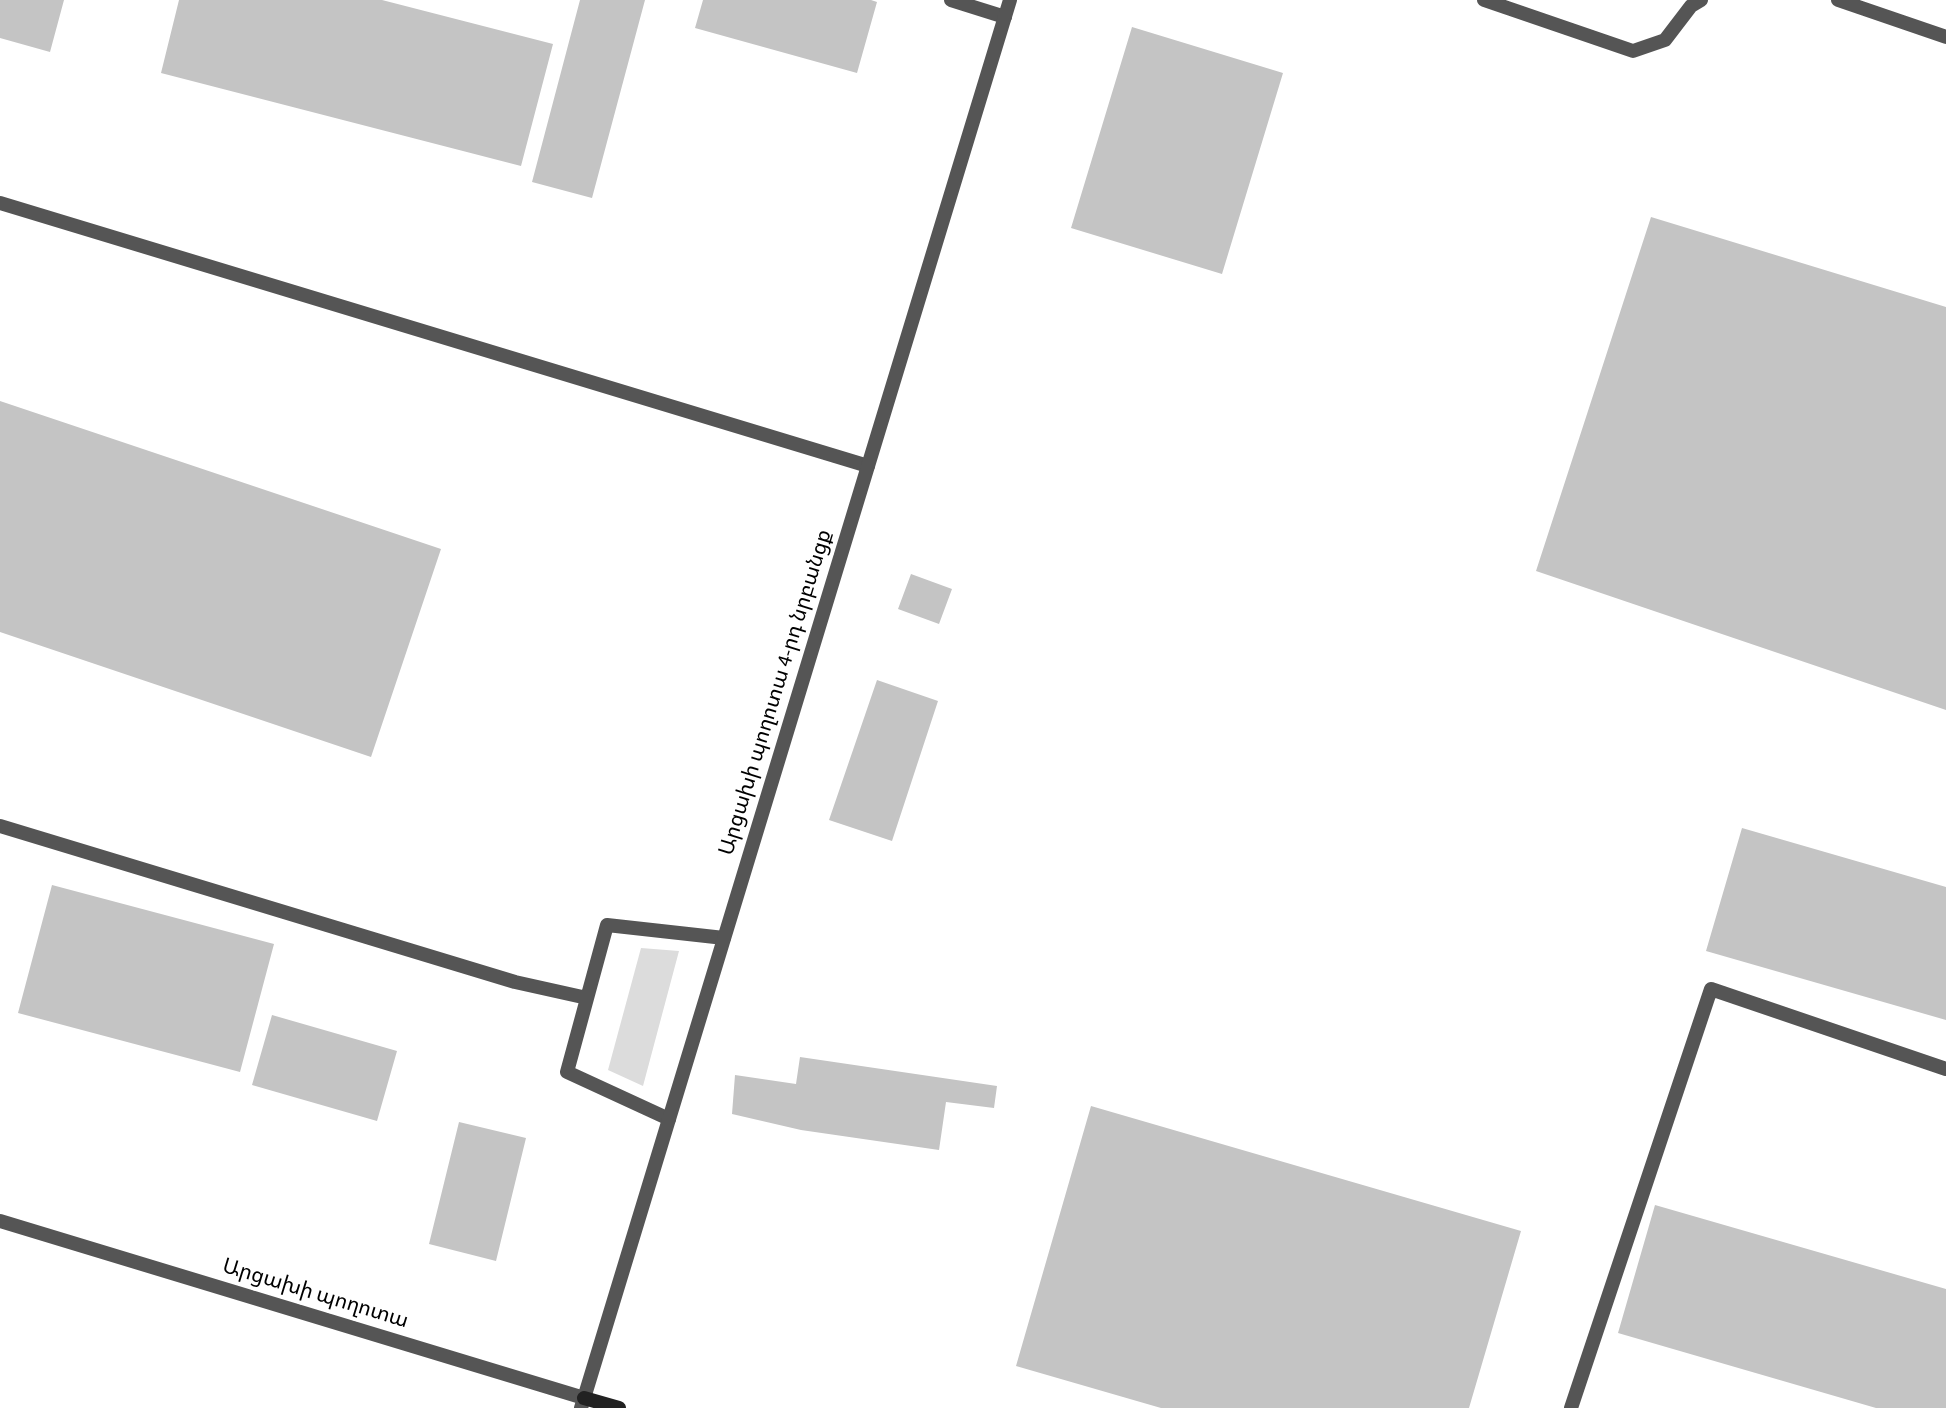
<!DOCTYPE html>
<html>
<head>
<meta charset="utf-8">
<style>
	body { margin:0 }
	canvas { display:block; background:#fff }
</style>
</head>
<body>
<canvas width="1946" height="1408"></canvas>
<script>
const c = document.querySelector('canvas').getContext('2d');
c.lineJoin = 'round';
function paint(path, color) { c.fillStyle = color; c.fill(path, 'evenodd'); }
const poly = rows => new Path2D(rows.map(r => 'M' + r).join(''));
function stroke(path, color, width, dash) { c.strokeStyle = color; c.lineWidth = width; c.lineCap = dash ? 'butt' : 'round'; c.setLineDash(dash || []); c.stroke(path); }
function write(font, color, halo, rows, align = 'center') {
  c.font = font + ' "Source Sans 3","Noto Sans Armenian",sans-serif'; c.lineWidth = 7; c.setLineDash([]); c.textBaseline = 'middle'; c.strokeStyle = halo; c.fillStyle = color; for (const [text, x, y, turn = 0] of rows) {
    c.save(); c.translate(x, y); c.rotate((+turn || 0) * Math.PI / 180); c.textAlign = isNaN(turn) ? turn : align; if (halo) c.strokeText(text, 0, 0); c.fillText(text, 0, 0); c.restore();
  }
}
const green = poly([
	[641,948,679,951,643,1086,608,1070]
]);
const building = poly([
	[0,0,64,0,50,52,0,38],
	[179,0,382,0,553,44,521,166,161,73],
	[580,0,645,0,592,198,532,182],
	[703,0,871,0,877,2,857,73,695,28],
	[1132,27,1283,73,1222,274,1071,228],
	[1651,217,1946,307,1946,710,1536,571],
	[0,401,441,549,371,757,0,632],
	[911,574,952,589,939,624,898,609],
	[877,680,938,701,892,841,829,820],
	[1742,828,1946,887,1946,1020,1706,951],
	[52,885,274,944,240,1072,18,1013],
	[272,1015,397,1051,377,1121,252,1085],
	[800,1057,997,1086,994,1108,946,1102,939,1150,801,1130,732,1114,735,1075,796,1084],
	[1091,1106,1521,1231,1469,1408,1161,1408,1016,1366],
	[459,1122,526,1138,496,1261,429,1244],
	[1655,1205,1946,1289,1946,1408,1876,1408,1618,1333]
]);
const lane = poly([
	[951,0,1005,17],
	[1484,0,1633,51,1665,40,1691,6,1701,0],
	[1838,0,1946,37],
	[0,203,868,466],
	[0,826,515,982,587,998],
	[669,1119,567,1072,607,925,724,938],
	[1571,1408,1711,989,1946,1069]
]);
const street = poly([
	[0,1221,584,1398],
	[581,1408,1010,0]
]);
const secondary = poly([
	[584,1398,619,1408]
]);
const streetNames = [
	["Արցախի պողոտա 4-րդ նրբանցք",777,693,-73],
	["Արցախի պողոտա",315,1295,17]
];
paint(green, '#dcdcdc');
paint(building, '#c4c4c4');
stroke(lane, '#555', 14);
stroke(street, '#555', 14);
stroke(secondary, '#222', 14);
write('21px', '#000', '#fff', streetNames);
</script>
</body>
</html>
